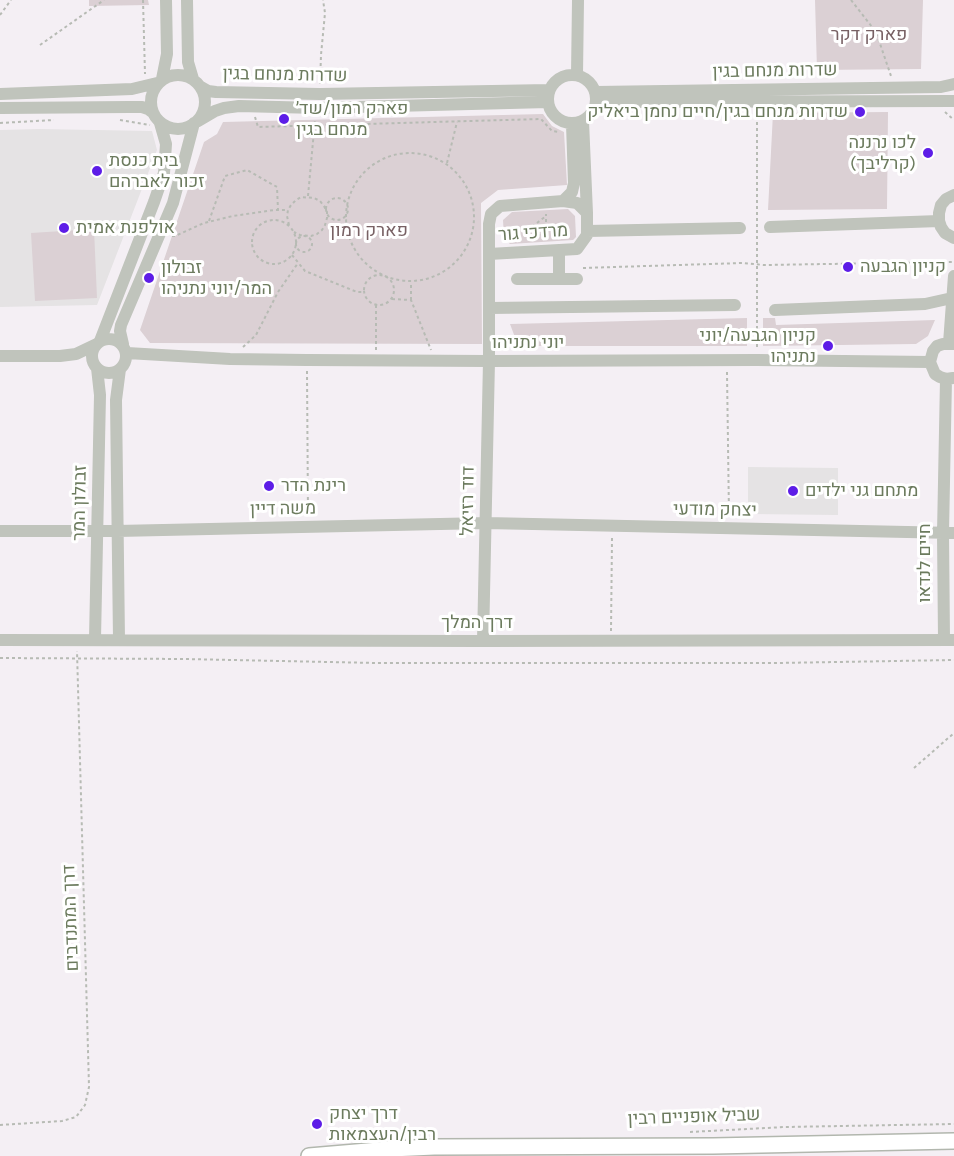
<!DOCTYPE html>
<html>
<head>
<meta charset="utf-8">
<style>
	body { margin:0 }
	canvas { display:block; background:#f4eff4 }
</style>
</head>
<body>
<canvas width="954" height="1156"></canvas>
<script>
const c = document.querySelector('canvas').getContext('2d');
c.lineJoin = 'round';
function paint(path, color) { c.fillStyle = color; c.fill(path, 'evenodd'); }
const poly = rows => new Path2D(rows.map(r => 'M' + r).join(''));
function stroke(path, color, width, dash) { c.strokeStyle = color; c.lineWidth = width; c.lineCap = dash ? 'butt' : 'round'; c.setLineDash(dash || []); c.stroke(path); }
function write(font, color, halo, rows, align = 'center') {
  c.font = font + ' Karla,Heebo,sans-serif'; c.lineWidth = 6; c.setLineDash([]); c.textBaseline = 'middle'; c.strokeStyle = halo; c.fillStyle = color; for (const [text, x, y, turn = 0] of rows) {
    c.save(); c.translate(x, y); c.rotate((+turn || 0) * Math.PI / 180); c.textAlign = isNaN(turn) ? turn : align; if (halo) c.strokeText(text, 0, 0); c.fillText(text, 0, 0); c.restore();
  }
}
const built = poly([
	[39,129,152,131,157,150,97,305,0,307,0,130],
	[748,467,838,468,838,515,748,514]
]);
const green = poly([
	[89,0,148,0,149,5,89,6],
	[815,0,923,0,921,69,817,70],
	[888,112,887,209,768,210,773,113],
	[543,114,552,126,564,132,567,185,498,190,481,203,482,344,150,343,140,330,204,142,217,134,223,122],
	[568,209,575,216,576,237,573,240,510,244,504,238,503,220,512,212],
	[94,229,97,298,35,301,31,233],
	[747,318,747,346,532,346,516,340,510,324],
	[763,318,775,318,776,325,935,320,928,336,916,344,763,346]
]);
const path = poly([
	[143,0,145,74],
	[851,0,876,32,891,76],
	[0,15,11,0],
	[40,45,104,0],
	[320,84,321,55,325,13,323,0],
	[945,112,954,120],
	[255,117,258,127,541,119,552,131,560,132],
	[120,120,150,125],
	[0,123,54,120],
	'346 217a64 64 0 1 1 128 0a64 64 0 1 1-128 0Z',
	[447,163,457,122],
	[308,196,315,120],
	'326 209a11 11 0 1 1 22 0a11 11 0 1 1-22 0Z',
	'252 242a22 22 0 1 1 44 0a22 22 0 1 1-44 0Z',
	[209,221,225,176,247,170,277,187,278,210],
	[289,225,287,216,288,210,291,205,296,200,301,197,314,198,320,201,324,206,327,212,327,218,325,225,322,230,317,234,311,236,300,235,294,232],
	[172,236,175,236,204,223,233,216,274,210,288,210],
	'296 244a8 8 0 1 1 16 0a8 8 0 1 1-16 0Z',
	[533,239,533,226,546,216],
	[533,240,546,229,546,214],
	[292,255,305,271,357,292,364,292],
	[583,268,742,263,764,265,954,262],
	'364 290a15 15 0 1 1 30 0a15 15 0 1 1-30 0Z',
	[392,299,411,300,431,350],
	[411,300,411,282],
	[243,347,256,335,278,292,298,263],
	[757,347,757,113],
	[376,350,376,305],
	[307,371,308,516],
	[727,372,729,516],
	[611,631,612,538],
	[0,658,186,659,377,663,778,663,954,660],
	[914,768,954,733],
	[0,1125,62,1121,76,1117,85,1105,89,1087,77,651],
	[690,1132,785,1127,954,1124]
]);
const minor = poly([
	[187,0,188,62,193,79],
	'548 99a24 24 0 1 1 48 0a24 24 0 1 1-48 0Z',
	'151 102a27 27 0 1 1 54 0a27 27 0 1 1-54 0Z',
	[577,75,578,0],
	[162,79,167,54,166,0],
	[201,87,208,91,216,92,320,94,549,90],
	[596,92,941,87,954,84],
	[0,94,132,89,157,83],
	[597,102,953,101],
	[0,108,130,107,142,107,148,109,152,112],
	[198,121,215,111,224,108,239,106,317,108,548,102],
	[583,121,587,213],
	[954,195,946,199,941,205,939,213,939,221,941,227,945,233,954,238],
	[563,201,572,192,574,183,572,124],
	[770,227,939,221],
	[587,231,740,228],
	[559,250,559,279,577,279],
	[517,279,559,279],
	[489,308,735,305],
	[775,310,925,304,952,298],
	'92 356a17 17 0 1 1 34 0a17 17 0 1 1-34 0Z',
	[100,341,154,202,164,173,166,144,160,123],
	[949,343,954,276],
	[123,344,120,331,121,325,173,203,194,123],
	[127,353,230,359,307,360,489,361,757,360,930,362],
	[0,356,60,356,76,354,97,344],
	[953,378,946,379,940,377,935,374,930,362,933,351,937,346,943,344,954,344],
	[0,531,117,531,486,523,954,533],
	[95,639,100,395,97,368],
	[0,640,483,641,954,640],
	[119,640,116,400,120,369],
	[944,640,943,533,946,379],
	[483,641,489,361,489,224,491,214,500,206,563,201,577,203,587,213,587,235,577,249,489,254]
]);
const major = poly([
	[309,1156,391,1149,434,1147,713,1146,954,1141]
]);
const markers = [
	[860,112,6,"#5d1de7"],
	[284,119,6,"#5d1de7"],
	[928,153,6,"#5d1de7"],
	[97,171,6,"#5d1de7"],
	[64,228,6,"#5d1de7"],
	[848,267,6,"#5d1de7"],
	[149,278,6,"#5d1de7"],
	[828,346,6,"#5d1de7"],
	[269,486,6,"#5d1de7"],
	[793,491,6,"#5d1de7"],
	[317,1124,6,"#5d1de7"]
];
const parkNames = [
	["פארק דקר",869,35],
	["פארק רמון",369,231]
];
const streetNames = [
	["שדרות מנחם בגין",775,71,-1],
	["שדרות מנחם בגין",285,75,1],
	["מרדכי גור",533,233,-4],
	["יוני נתניהו",528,343],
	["דוד רזיאל",468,501,-89],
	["זבולון המר",80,503,-89],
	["משה דיין",283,509,-1],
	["יצחק מודעי",715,510,1],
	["חיים לנדאו",925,563,-90],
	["דרך המלך",477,623],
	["דרך המתנדבים",71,918,-92],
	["שביל אופניים רבין",694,1117,-2]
];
const poiNames = [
	["פארק רמון/שד׳",296,109],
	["מנחם בגין",296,130],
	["שדרות מנחם בגין/חיים נחמן ביאליק",848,112,"right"],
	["לכו נרננה",916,143,"right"],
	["(קרליבך)",916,164,"right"],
	["בית כנסת",109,161],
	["זכור לאברהם",109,182],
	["אולפנת אמית",76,228],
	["קניון הגבעה",860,267],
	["זבולון",161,268],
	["המר/יוני נתניהו",161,289],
	["קניון הגבעה/יוני",816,336,"right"],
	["נתניהו",816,357,"right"],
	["רינת הדר",281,486],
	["מתחם גני ילדים",805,491],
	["דרך יצחק",329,1114],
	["רבין/העצמאות",329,1135]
];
paint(built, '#e5e3e4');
paint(green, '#dbd0d4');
stroke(major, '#b2b7ae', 18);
stroke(path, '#b7bbb4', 2, [3, 3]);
stroke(minor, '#c0c4bc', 12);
stroke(major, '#fff', 15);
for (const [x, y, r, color] of markers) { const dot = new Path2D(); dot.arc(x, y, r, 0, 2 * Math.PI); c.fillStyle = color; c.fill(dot); stroke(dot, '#fff', 2); }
write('18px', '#786164', '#fff', parkNames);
write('18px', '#6c7b5e', '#fff', streetNames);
write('18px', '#6c7b5e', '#fff', poiNames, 'left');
</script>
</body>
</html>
